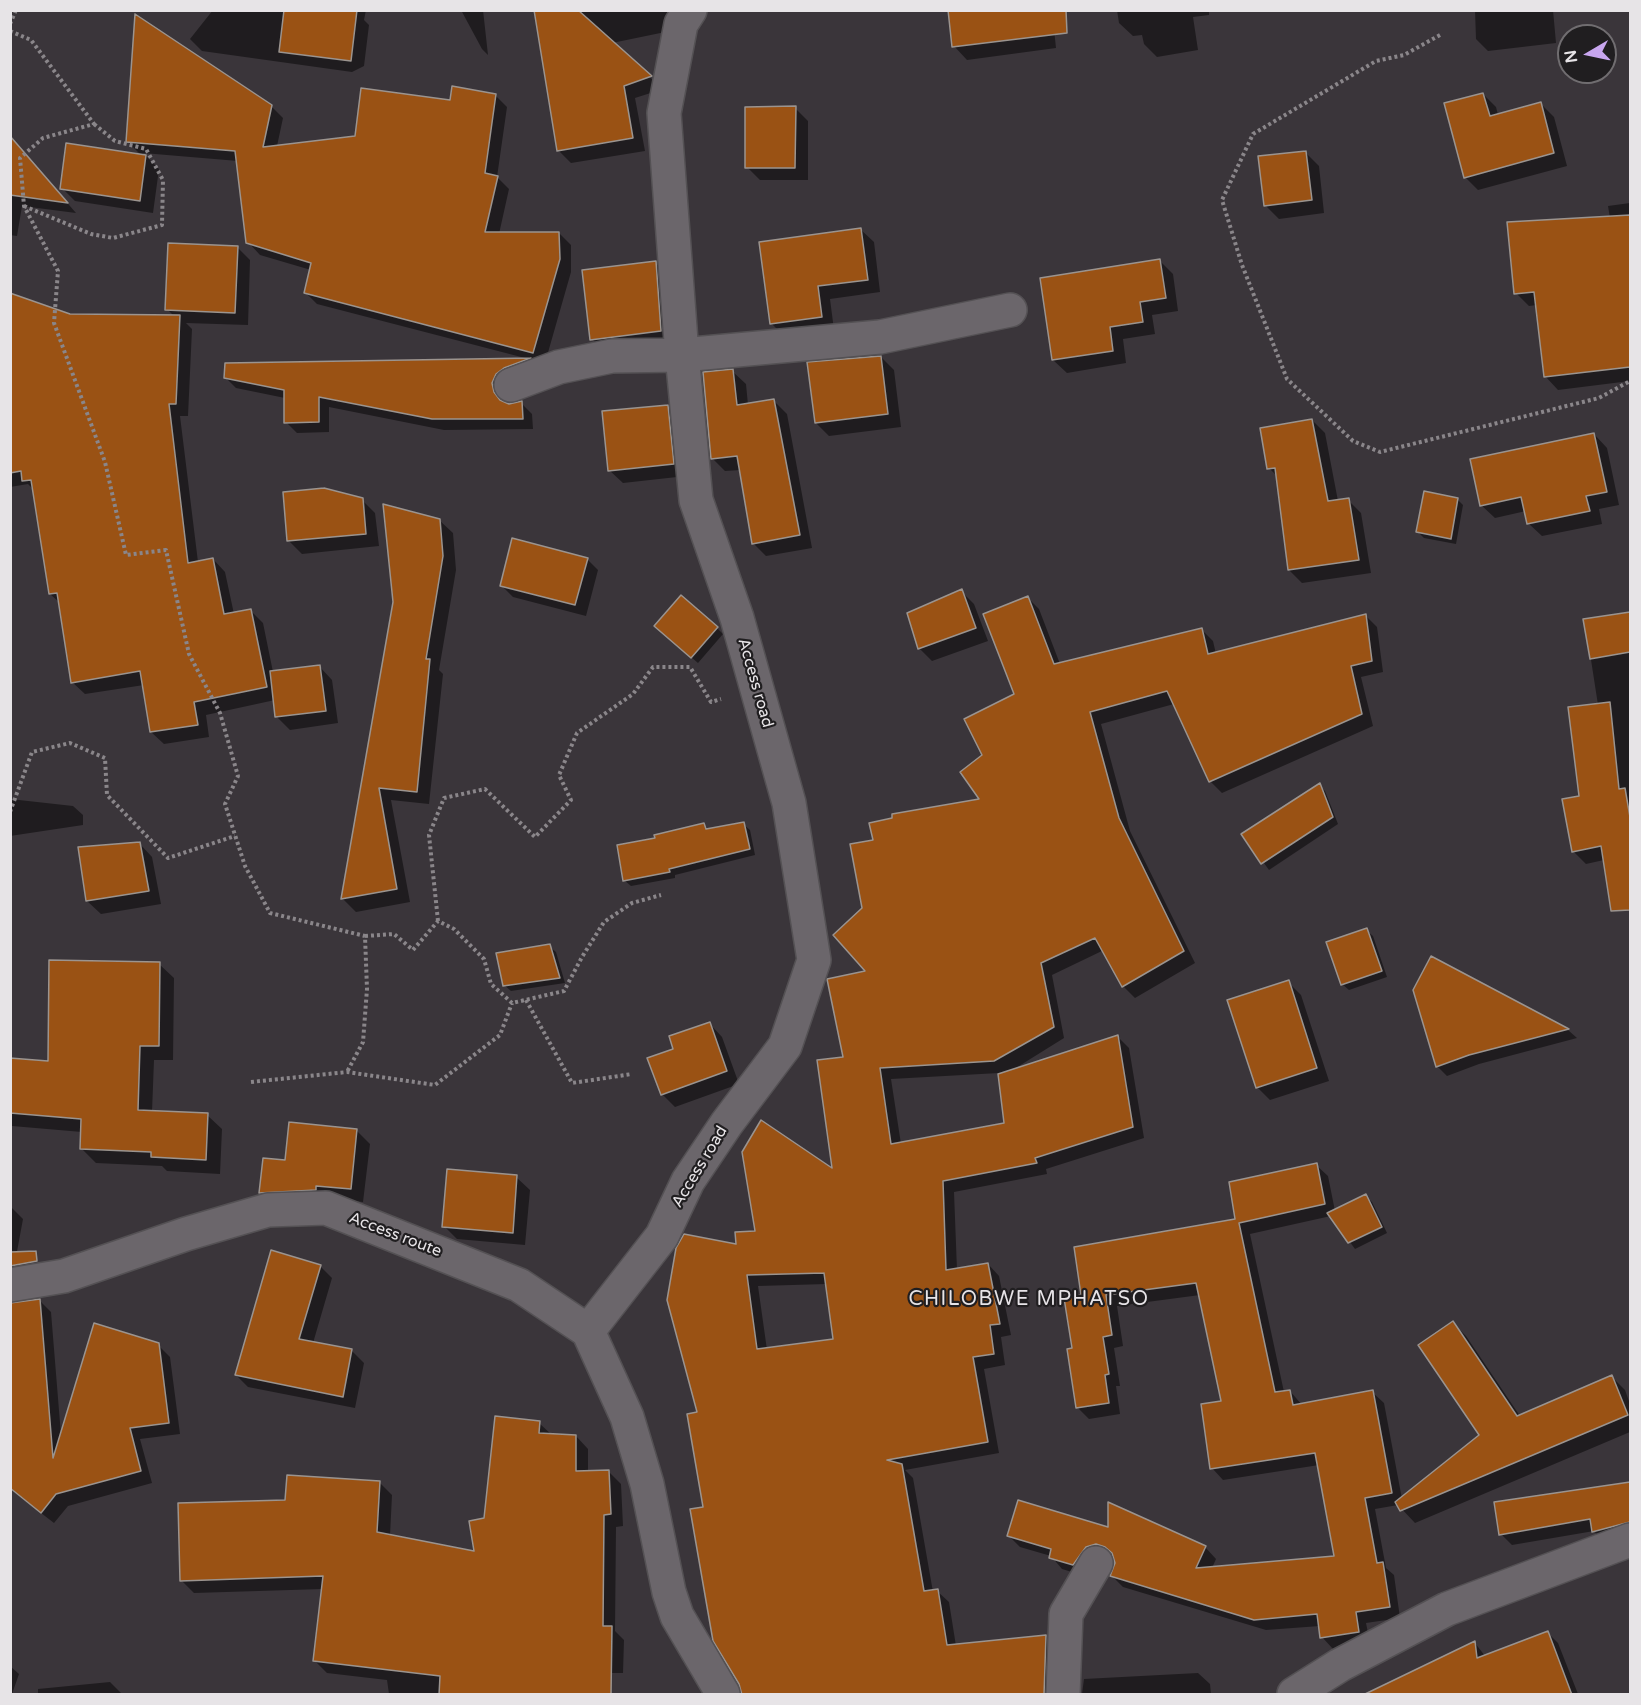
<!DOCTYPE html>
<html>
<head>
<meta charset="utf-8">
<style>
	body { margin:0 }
	#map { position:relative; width:1641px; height:1705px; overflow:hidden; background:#3a353a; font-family:"Varela Round",sans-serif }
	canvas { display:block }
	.frame { position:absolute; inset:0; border:12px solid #e7e4e7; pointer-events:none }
	.north { position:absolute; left:1557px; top:24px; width:60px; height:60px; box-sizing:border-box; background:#201e20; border:2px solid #706d70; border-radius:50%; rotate:261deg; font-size:16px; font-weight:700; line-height:24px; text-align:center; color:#e7e4e7 }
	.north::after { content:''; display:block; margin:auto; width:21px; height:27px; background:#c8a6ef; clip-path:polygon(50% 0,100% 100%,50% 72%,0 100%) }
</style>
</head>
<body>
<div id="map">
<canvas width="1641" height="1705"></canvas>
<div class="frame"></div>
<div class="north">N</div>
</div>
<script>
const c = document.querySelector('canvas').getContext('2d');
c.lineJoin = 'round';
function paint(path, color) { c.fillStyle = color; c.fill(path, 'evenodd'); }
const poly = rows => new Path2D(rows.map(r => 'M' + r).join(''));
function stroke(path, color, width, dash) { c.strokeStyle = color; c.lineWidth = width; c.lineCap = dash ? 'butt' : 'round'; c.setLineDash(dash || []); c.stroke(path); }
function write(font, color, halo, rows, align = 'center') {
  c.font = font + ' "Varela Round",sans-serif'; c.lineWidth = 4.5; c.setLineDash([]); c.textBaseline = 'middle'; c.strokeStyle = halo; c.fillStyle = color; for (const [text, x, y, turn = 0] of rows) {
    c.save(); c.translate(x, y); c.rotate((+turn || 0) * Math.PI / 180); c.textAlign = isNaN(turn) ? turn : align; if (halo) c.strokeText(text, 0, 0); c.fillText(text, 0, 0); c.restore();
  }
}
const shadow = poly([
	[213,10,366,10,364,20,369,25,364,66,352,72,202,51,190,39],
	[461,10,483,10,488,55,482,49],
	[536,10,671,10,675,30,612,43,663,89,635,98,645,151,571,163,558,150],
	[1052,10,1056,48,967,60,954,46],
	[1117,10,1209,10,1209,15,1193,17,1198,50,1157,57,1144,44,1142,35,1133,36,1119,23],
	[1475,10,1553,10,1556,43,1488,51,1476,39],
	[1483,94,1496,107,1498,115,1541,104,1554,117,1567,166,1478,190,1465,177],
	[495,95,507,107,497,177,509,189,499,234,559,233,571,245,571,272,545,363,530,360,540,369,503,394,504,403,521,403,532,414,533,429,444,430,329,407,329,432,297,433,286,422,285,398,236,388,225,377,525,358,317,304,305,292,311,270,260,255,248,242,238,161,143,153,159,169,153,213,75,201,62,188,141,155,127,141,271,106,283,118,277,146,356,137,451,101],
	[795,108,808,121,808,180,760,180,747,167],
	[10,137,76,213,22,206,17,236,10,235],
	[1305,152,1319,166,1324,213,1279,219,1266,206],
	[1630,203,1630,381,1558,390,1545,376,1537,305,1529,306,1516,293,1610,218,1608,206],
	[860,229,874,242,880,292,830,299,834,330,784,336,771,323],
	[237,247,250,260,248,325,186,323,192,329,188,416,180,416,198,562,213,559,225,572,234,614,250,610,263,623,273,672,319,666,332,680,338,723,290,730,277,717,275,700,206,715,209,737,164,744,151,732,144,685,85,694,72,682,60,603,50,594,34,490,28,484,10,487,10,297,69,316,174,316,167,309],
	[1160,261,1173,274,1178,311,1152,315,1155,334,1123,339,1126,363,1067,373,1053,360,1041,279],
	[656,263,669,276,674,344,605,352,592,339],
	[881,357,894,370,901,427,829,436,816,423],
	[732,371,746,384,748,405,774,401,787,414,812,548,766,556,753,543,741,470,725,471,712,458],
	[667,407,681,420,686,476,623,483,609,470],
	[1312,420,1325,433,1338,501,1348,500,1361,513,1371,573,1302,583,1289,570,1278,477,1269,468],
	[1594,434,1607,448,1619,505,1599,509,1602,524,1542,536,1528,523,1526,511,1495,518,1481,505],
	[1457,499,1463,505,1456,544,1424,538,1418,532],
	[362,500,375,513,379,546,302,554,289,541],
	[439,520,453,533,456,570,439,670,443,674,429,804,391,800,410,902,356,912,343,899,394,602],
	[587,559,598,570,586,616,513,597,501,585],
	[961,591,974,604,988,641,932,661,919,648],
	[1028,598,1039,609,1060,664,1202,630,1213,641,1216,654,1365,615,1377,627,1383,672,1361,677,1373,726,1222,793,1210,781,1174,704,1101,724,1130,831,1195,963,1135,998,1123,986,1104,950,1052,975,1064,1038,1011,1071,1118,1037,1129,1048,1144,1138,1046,1169,1047,1174,954,1192,957,1270,988,1264,999,1276,1011,1335,1001,1337,1005,1365,984,1369,999,1453,905,1470,913,1478,933,1592,937,1591,949,1602,956,1646,1046,1636,1057,1648,1056,1694,743,1694,705,1508,699,1413,737,1246,834,1171,845,1058,868,972,863,909,874,841,981,800,984,756,1016,695],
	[999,1073,1006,1125,901,1144,891,1079],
	[827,1284,835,1340,767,1350,758,1286],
	[1630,613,1630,877,1618,879,1604,860,1586,864,1573,851,1580,797,1598,705,1585,621],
	[717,628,723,634,698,663,662,632],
	[1319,785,1325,791,1338,824,1269,870,1243,834],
	[10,799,73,806,83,815,83,825,10,836],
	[743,824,750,830,755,855,675,875,675,878,631,886,624,880,657,840,704,825,709,830],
	[139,843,152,857,161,904,101,914,87,901],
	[1366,930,1373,936,1387,977,1349,990,1342,984],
	[549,946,556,952,565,983,511,991,504,985],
	[1432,958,1568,1030,1577,1038,1479,1064,1447,1076,1437,1066],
	[159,964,174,978,173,1060,154,1060,152,1112,207,1115,222,1129,220,1174,167,1171,162,1166,96,1163,81,1148,82,1132,12,1126,10,1139,10,1060,49,1062],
	[1288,982,1301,995,1329,1081,1270,1100,1257,1087],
	[709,1023,722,1037,739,1084,675,1107,662,1094,675,1050],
	[357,1131,370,1144,363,1202,329,1198,273,1206,260,1193,286,1162],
	[1316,1165,1328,1176,1335,1211,1365,1196,1372,1202,1387,1233,1355,1249,1331,1216,1250,1234,1284,1392,1290,1391,1302,1405,1372,1392,1384,1403,1402,1499,1481,1435,1453,1323,1466,1336,1520,1416,1612,1377,1625,1390,1630,1404,1630,1432,1415,1523,1398,1505,1375,1509,1386,1568,1394,1575,1400,1618,1366,1623,1370,1643,1333,1649,1322,1637,1320,1626,1266,1630,1123,1587,1112,1576,1116,1563,1115,1557,1108,1555,1085,1576,1062,1569,1051,1556,1020,1547,1008,1535,1109,1529,1205,1547,1216,1559,1212,1568,1336,1558,1319,1465,1223,1480,1212,1468,1223,1402,1200,1295,1117,1306,1123,1346,1114,1348,1120,1386,1116,1386,1120,1414,1089,1419,1078,1408,1073,1349,1083,1296,1236,1220],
	[516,1177,530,1190,525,1245,457,1239,444,1226],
	[10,1206,23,1219,11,1284,10,1284],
	[320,1266,332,1278,313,1343,352,1351,364,1363,355,1408,248,1387,236,1375],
	[40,1301,51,1312,61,1435,158,1345,170,1357,180,1434,140,1439,152,1483,68,1506,54,1523,10,1489,10,1304],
	[539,1423,552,1435,576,1436,588,1449,588,1472,608,1471,621,1484,623,1526,616,1527,615,1631,624,1640,623,1673,597,1673,598,1694,389,1694,387,1680,327,1673,314,1660,323,1589,194,1593,181,1580,287,1502,380,1483,392,1495,390,1536,476,1553,485,1520],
	[1628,1484,1630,1535,1605,1543,1594,1531,1512,1545,1501,1534],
	[1548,1633,1558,1643,1578,1694,1370,1694,1475,1643,1485,1656],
	[10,1666,19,1674,12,1694,10,1694],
	[1198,1673,1210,1684,1211,1694,1082,1694,1084,1679],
	[110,1682,122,1694,38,1694,38,1689]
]);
const building = poly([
	[284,10,357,10,351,61,279,52,284,10],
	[534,10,578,10,652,76,624,86,633,138,557,151,534,10],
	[948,10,1066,10,1067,33,952,47,948,10],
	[135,14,272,105,263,147,355,136,361,88,450,100,452,86,496,94,485,173,498,176,485,232,559,232,560,259,533,353,304,293,311,263,246,243,235,151,126,142,135,14],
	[1483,93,1490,116,1541,102,1554,153,1464,178,1444,103,1483,93],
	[796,106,795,168,745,168,745,107,796,106],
	[10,136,68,203,10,195,10,136],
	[66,143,146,155,140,201,60,189,66,143],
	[1306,151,1312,200,1264,206,1258,156,1306,151],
	[1630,215,1630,367,1544,377,1534,292,1514,294,1507,222,1630,215],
	[861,228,868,280,818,286,822,317,770,324,759,242,861,228],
	[168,243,238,246,235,313,165,310,168,243],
	[1160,259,1166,298,1140,302,1143,322,1110,327,1113,351,1052,360,1040,278,1160,259],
	[656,261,661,331,590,340,582,270,656,261],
	[10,293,70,314,180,315,176,404,169,404,188,563,213,558,224,614,251,609,267,687,194,702,198,725,150,732,140,671,71,683,57,593,49,594,31,480,22,481,21,471,10,473,10,293],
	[881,356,888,414,815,423,807,362,881,356],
	[531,358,504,368,496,374,492,383,494,392,500,400,509,404,522,401,523,419,432,419,319,397,319,422,284,423,284,390,224,378,225,363,531,358],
	[733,369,737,405,774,399,800,535,752,544,737,456,711,459,703,372,733,369],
	[668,405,674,464,608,471,602,411,668,405],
	[1312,419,1328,501,1349,498,1359,560,1288,570,1275,468,1267,469,1260,428,1312,419],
	[1594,433,1607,492,1586,496,1590,511,1527,524,1521,497,1480,506,1470,459,1594,433],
	[324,488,363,498,366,534,287,541,283,492,324,488],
	[1424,491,1458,498,1451,539,1416,532,1424,491],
	[383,504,440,519,443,556,426,659,430,659,417,792,379,788,397,889,341,899,393,602,383,504],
	[512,538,588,558,575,605,500,586,512,538],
	[962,589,976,628,918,649,907,613,962,589],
	[681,595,718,627,691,658,654,626,681,595],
	[1028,596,1054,664,1202,628,1208,654,1366,614,1372,661,1351,666,1362,714,1209,782,1167,691,1090,712,1119,818,1184,951,1122,987,1095,938,1041,963,1054,1027,994,1061,880,1068,891,1144,1004,1123,998,1074,1118,1035,1133,1127,1035,1158,1037,1163,943,1181,946,1270,988,1263,1000,1324,990,1325,994,1354,973,1357,988,1442,887,1460,902,1464,924,1591,938,1589,947,1645,1046,1635,1044,1695,742,1695,739,1684,713,1641,690,1509,703,1507,687,1414,697,1412,667,1300,676,1248,684,1234,736,1244,735,1232,755,1231,742,1152,761,1120,832,1168,817,1060,843,1057,827,979,865,971,833,935,862,908,850,844,873,840,869,823,892,818,892,814,979,799,960,772,982,755,964,719,1014,694,983,614,1028,596],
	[824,1273,833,1339,757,1349,747,1275,824,1273],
	[1630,612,1630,652,1590,659,1583,619,1630,612],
	[320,665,326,711,275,717,270,671,320,665],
	[1610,702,1619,789,1625,788,1630,817,1630,910,1611,911,1601,846,1572,852,1562,799,1579,796,1568,707,1610,702],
	[1320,783,1333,817,1261,864,1241,834,1320,783],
	[744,822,750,849,669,869,670,872,623,881,617,845,655,838,654,835,704,823,706,829,744,822],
	[140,842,149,891,86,901,78,847,140,842],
	[1367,928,1382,971,1341,985,1326,942,1367,928],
	[550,944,560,978,503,986,496,953,550,944],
	[1431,956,1569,1029,1469,1055,1436,1067,1413,990,1431,956],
	[49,960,160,962,159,1046,140,1046,138,1110,208,1113,206,1160,151,1157,151,1152,80,1149,81,1119,10,1113,10,1058,48,1061,49,960],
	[1289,980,1317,1068,1256,1088,1227,1000,1289,980],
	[710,1022,727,1071,661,1095,647,1058,673,1049,669,1036,710,1022],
	[289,1122,357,1129,351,1189,316,1186,316,1190,259,1193,263,1158,285,1160,289,1122],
	[1317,1163,1325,1204,1239,1223,1275,1392,1290,1390,1293,1405,1373,1390,1392,1493,1365,1498,1377,1563,1383,1562,1390,1607,1356,1612,1359,1632,1320,1638,1317,1614,1254,1620,1110,1576,1115,1563,1112,1553,1105,1547,1096,1544,1086,1547,1073,1565,1049,1558,1051,1549,1007,1536,1018,1500,1108,1527,1108,1502,1206,1546,1196,1568,1334,1556,1315,1453,1210,1469,1201,1404,1221,1401,1196,1283,1106,1295,1112,1335,1103,1337,1109,1374,1105,1375,1109,1403,1076,1408,1067,1349,1072,1348,1064,1298,1081,1295,1074,1247,1235,1219,1229,1182,1317,1163],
	[447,1169,517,1175,513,1233,442,1227,447,1169],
	[1366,1194,1382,1227,1348,1243,1327,1213,1366,1194],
	[271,1250,321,1265,299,1339,352,1349,343,1397,235,1375,271,1250],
	[36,1251,37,1261,10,1266,10,1252,36,1251],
	[40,1299,53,1458,94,1323,159,1343,169,1423,130,1428,141,1471,56,1494,41,1513,10,1488,10,1303,40,1299],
	[1453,1321,1517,1416,1612,1375,1628,1415,1400,1511,1395,1502,1479,1435,1418,1345,1453,1321],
	[495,1416,540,1421,539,1433,576,1435,576,1471,609,1470,611,1514,604,1515,603,1626,612,1626,611,1695,439,1695,440,1676,313,1661,323,1576,180,1581,178,1503,285,1500,287,1475,380,1481,377,1532,474,1551,469,1521,484,1518,495,1416],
	[1630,1482,1630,1522,1592,1532,1590,1519,1499,1535,1494,1502,1630,1482],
	[1548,1631,1572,1695,1363,1695,1475,1641,1477,1658,1548,1631]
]);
const path = poly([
	[10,24,16,10],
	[10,31,31,40,94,124,43,138,20,158,24,206,58,271,54,323,105,462,126,555,166,550,189,654,220,713,238,776,225,804,245,866,270,913,365,936,367,989,363,1042,347,1072],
	[1440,35,1404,55,1376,61,1253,134,1222,200,1242,265,1287,379,1353,441,1380,452,1599,398,1630,381],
	[24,206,91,234,113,238,162,225,163,180,146,149,115,141,94,124],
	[10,812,32,752,70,743,105,758,107,795,168,858,235,836],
	[438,921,429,835,444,798,485,789,535,837,571,800,559,775,577,733,633,694,653,667,690,667,711,702,721,699],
	[365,936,394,934,413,950,438,921,454,929,484,959,491,984,512,1003,564,991,582,957,604,922,632,903,661,895],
	[526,1000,572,1083,632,1074],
	[251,1082,347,1072,435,1085,500,1035,512,1003]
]);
const minor = poly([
	[511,385,559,367,612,356,682,355,664,113,681,24,690,10],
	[10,1285,64,1276,186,1234,268,1210,326,1208,519,1285,588,1331],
	[588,1331,662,1236,688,1181,727,1123,785,1046,814,960,789,803,737,618,696,500,682,355,880,337,1010,310],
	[588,1331,627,1417,647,1484,669,1592,677,1616,723,1694],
	[1063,1694,1066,1614,1096,1563],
	[1294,1694,1340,1665,1447,1609,1630,1540]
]);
const streetNames = [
	["Access road",755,683,74],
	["Access road",700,1167,-59],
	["Access route",395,1235,21]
];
const quarterNames = [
	["CHILOBWE MPHATSO",1029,1300]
];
paint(shadow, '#0007');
paint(building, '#9a5214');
stroke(building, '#9b948f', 1.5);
stroke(minor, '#545154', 36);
stroke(path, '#8a868a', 4, [3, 3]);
stroke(minor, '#6b666b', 33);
write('16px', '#e7e4e7', '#201e20', streetNames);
c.letterSpacing = '1.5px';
write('20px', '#e7e4e7', '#201e20', quarterNames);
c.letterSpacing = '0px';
</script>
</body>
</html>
